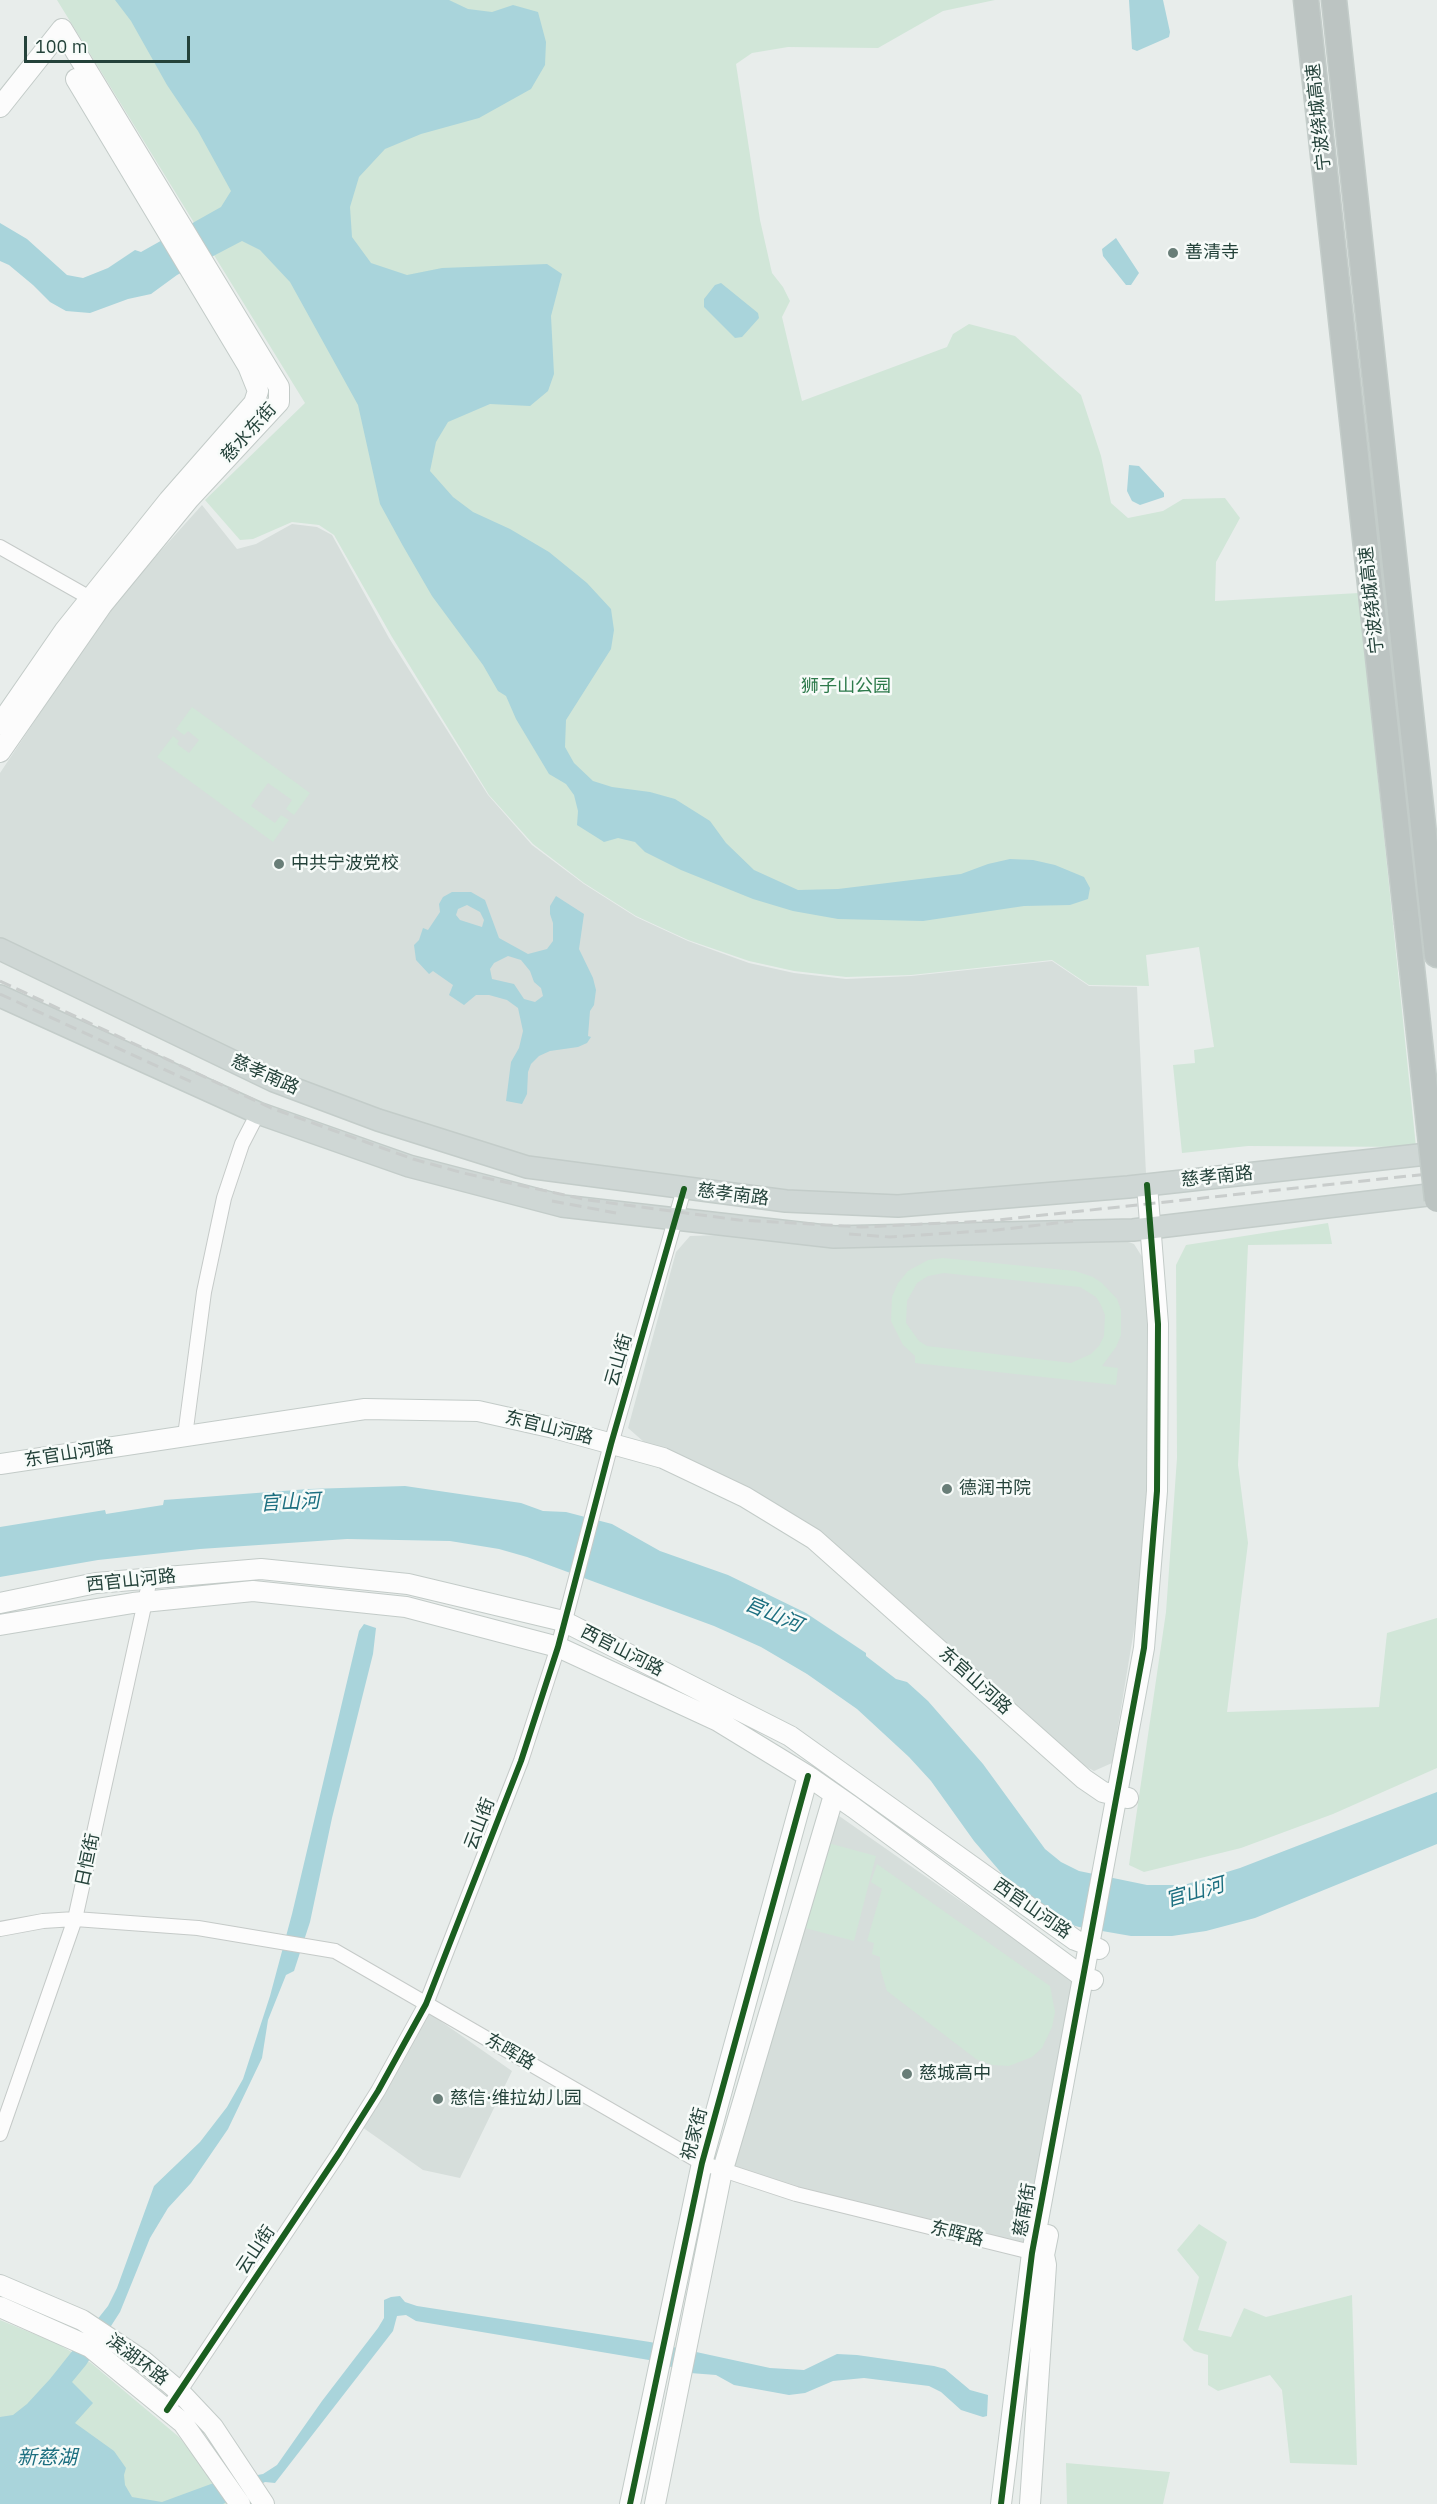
<!DOCTYPE html>
<html>
<head>
<meta charset="utf-8">
<style>
	body { margin:0 }
	#map { position:relative; width:1437px; height:2504px; overflow:hidden; background:#e8edeb; font-family:"IBM Plex Sans",sans-serif }
	canvas { display:block }
	.scale { position:absolute; left:24px; top:36px; width:166px; height:27px; box-sizing:border-box; border:3px solid #24423a; border-top:0; padding-left:8px; font-size:18px; line-height:21px; white-space:nowrap; color:#24423a; -webkit-text-stroke:4px #f7fbf9; paint-order:stroke }
</style>
</head>
<body>
<div id="map">
<canvas width="1437" height="2504"></canvas>
<div class="scale">100 m</div>
</div>
<script>
const c = document.querySelector('canvas').getContext('2d');
c.lineJoin = 'round';
function paint(path, color) { c.fillStyle = color; c.fill(path, 'evenodd'); }
const poly = rows => new Path2D(rows.map(r => 'M' + r).join(''));
function stroke(path, color, width, dash) { c.strokeStyle = color; c.lineWidth = width; c.lineCap = dash ? 'butt' : 'round'; c.setLineDash(dash || []); c.stroke(path); }
function write(font, color, halo, rows, align = 'center') {
  c.font = font + ' "IBM Plex Sans","Noto Sans SC",sans-serif'; c.lineWidth = 5; c.setLineDash([]); c.textBaseline = 'middle'; c.strokeStyle = halo; c.fillStyle = color; for (const [text, x, y, turn = 0] of rows) {
    c.save(); c.translate(x, y); c.rotate((+turn || 0) * Math.PI / 180); c.textAlign = isNaN(turn) ? turn : align; if (halo) c.strokeText(text, 0, 0); c.fillText(text, 0, 0); c.restore();
  }
}
const built = poly([
	[202,505,237,549,256,544,292,524,317,527,332,535,389,638,488,795,532,845,584,884,636,917,688,941,749,963,794,973,846,979,911,976,1052,961,1089,986,1137,987,1146,1174,899,1197,784,1193,528,1160,273,1074,0,942,0,773,112,605],
	[720,1235,912,1247,1115,1237,1134,1244,1146,1263,1154,1452,1146,1557,1112,1763,1094,1771,1071,1758,963,1659,805,1521,644,1442,628,1428,676,1252,690,1236],
	[832,1811,1075,1981,1026,2245,795,2188,730,2167],
	[429,2013,512,2071,460,2178,423,2170,362,2127]
]);
const green = poly([
	[57,0,995,0,943,11,878,48,788,47,752,53,736,64,760,220,772,273,783,287,790,301,782,317,802,401,947,347,953,334,969,324,1015,336,1081,395,1101,456,1111,503,1128,518,1163,511,1183,499,1225,498,1240,518,1216,562,1215,601,1359,593,1416,1147,1248,1146,1182,1153,1173,1065,1195,1063,1194,1050,1214,1047,1199,947,1146,955,1149,986,1089,985,1052,960,911,975,846,977,794,971,749,961,688,940,636,916,584,883,533,844,489,795,392,637,334,535,319,525,292,522,253,539,240,540,205,500,305,403],
	[192,707,310,793,294,815,286,809,292,800,268,783,251,806,275,823,281,815,289,820,273,842,157,757,173,736,179,741,177,744,189,753,199,740,188,731,184,735,176,729],
	[1328,1223,1332,1244,1248,1245,1238,1465,1248,1543,1227,1712,1379,1707,1387,1633,1437,1618,1437,1768,1333,1814,1241,1848,1144,1872,1129,1865,1166,1612,1177,1458,1176,1265,1186,1245],
	[943,1258,1075,1271,1093,1277,1102,1283,1117,1299,1121,1310,1121,1335,1116,1347,1102,1366,1118,1368,1116,1385,915,1363,915,1356,903,1345,891,1321,892,1297,898,1283,908,1271,928,1260],
	[944,1273,1080,1287,1096,1297,1101,1305,1105,1315,1104,1336,1099,1346,1091,1354,1071,1363,927,1346,919,1341,906,1323,907,1301,917,1283,928,1276],
	[828,1843,876,1856,854,1941,805,1928],
	[877,1864,1050,1986,1055,2012,1052,2027,1042,2048,1032,2057,1009,2066,992,2065,976,2059,887,1991,880,1968,880,1957,872,1954,874,1943,867,1941,882,1889,871,1882],
	[1199,2224,1227,2242,1198,2330,1231,2337,1244,2308,1266,2317,1352,2295,1357,2465,1290,2463,1282,2390,1270,2375,1218,2391,1208,2385,1208,2355,1194,2351,1183,2340,1199,2277,1177,2250],
	[0,2320,56,2343,91,2363,179,2437,232,2504,0,2504],
	[1066,2463,1170,2472,1163,2504,1067,2504]
]);
const water = poly([
	[115,0,449,0,468,9,492,12,513,5,538,12,546,42,545,65,531,89,479,118,421,134,385,149,359,177,350,207,352,237,371,263,407,275,442,268,547,264,562,274,551,316,554,374,548,391,530,406,490,404,448,422,436,442,430,471,453,497,473,512,510,529,549,552,587,583,611,609,614,630,611,649,566,720,565,747,574,763,593,781,612,787,650,792,675,799,710,821,726,843,754,870,798,890,838,889,961,874,988,864,1010,859,1033,860,1055,865,1084,877,1090,888,1088,899,1070,905,1024,906,923,921,838,919,793,911,753,899,681,870,645,852,635,842,618,838,604,842,577,825,578,811,574,795,566,784,549,774,516,719,506,696,498,691,483,665,432,596,403,546,380,504,358,405,290,282,260,250,242,241,177,275,151,294,128,299,90,313,66,311,50,302,33,285,9,265,0,261,0,223,27,239,67,275,83,278,108,268,135,250,141,252,221,207,231,191,198,131,167,85,131,21],
	[1129,0,1163,0,1170,32,1169,37,1137,51,1132,49],
	[1116,238,1139,273,1131,285,1126,285,1103,256,1102,249],
	[721,283,758,313,759,318,742,337,735,338,704,307,704,299,715,285],
	[1129,465,1139,466,1164,493,1164,497,1140,505,1132,501,1127,491],
	[452,892,471,892,485,900,499,938,528,954,547,949,553,941,553,923,550,914,550,906,556,896,584,914,579,949,593,978,596,990,594,1005,590,1011,588,1036,591,1037,587,1043,578,1047,550,1051,539,1056,531,1064,528,1072,527,1094,522,1104,506,1101,511,1062,519,1048,523,1031,518,1008,507,1000,489,995,476,995,464,1005,449,995,453,985,433,971,429,974,416,960,414,945,419,940,423,928,428,930,440,912,439,904,443,897],
	[467,905,480,912,484,920,482,927,460,920,456,915,458,909],
	[508,956,521,960,530,971,534,982,541,988,543,996,535,1002,524,999,514,984,492,979,490,969,494,963],
	[405,1486,521,1503,543,1511,566,1512,612,1524,660,1551,728,1575,806,1613,866,1653,866,1656,896,1679,907,1682,928,1701,983,1764,1045,1849,1061,1862,1079,1871,1147,1885,1184,1885,1240,1868,1437,1792,1437,1844,1255,1918,1206,1931,1172,1936,1131,1936,1079,1927,1065,1923,1016,1890,974,1841,931,1781,909,1757,857,1709,807,1674,761,1647,714,1626,527,1557,499,1549,450,1541,347,1539,200,1549,98,1560,0,1577,0,1527,105,1510,106,1514,163,1505,164,1500,309,1489],
	[364,1624,376,1628,373,1654,332,1818,310,1922,294,1971,286,1975,268,2020,262,2058,228,2129,191,2183,168,2208,150,2238,120,2312,86,2365,72,2382,93,2403,75,2423,114,2451,126,2468,124,2475,125,2485,132,2497,162,2502,211,2484,263,2474,277,2465,322,2401,378,2328,384,2318,384,2300,391,2297,400,2296,405,2302,417,2306,650,2342,770,2368,804,2370,837,2354,857,2355,934,2366,945,2369,970,2390,988,2395,987,2416,983,2417,961,2410,941,2392,929,2386,864,2378,833,2381,805,2393,789,2395,734,2385,716,2375,690,2373,649,2360,416,2321,406,2315,397,2316,393,2331,275,2483,265,2482,223,2504,0,2504,0,2417,13,2415,27,2404,50,2379,108,2306,117,2288,154,2186,200,2142,227,2107,243,2079,270,1996,292,1914,359,1631]
]);
const street = poly([
	[0,547,97,602],
	[185,1436,204,1292,224,1198,242,1144,258,1113],
	[0,1929,43,1921,75,1919,198,1928,335,1951,702,2163,796,2194,1039,2254],
	[0,2134,75,1919,150,1579],
	[167,2410,339,2153,378,2091,426,2004,521,1761,558,1647,611,1444,684,1189]
]);
const secondary = poly([
	[0,107,62,29,279,387,279,402,189,499,102,605,0,752],
	[0,724,65,630,169,500,254,403,258,391,248,366,76,79],
	[0,1464,365,1409,478,1411,554,1428,663,1458,745,1497,814,1539,1084,1779,1103,1792,1128,1798],
	[0,1603,96,1583,261,1569,408,1584,563,1621,790,1736,1075,1940,1099,1949],
	[0,1625,133,1603,253,1591,406,1607,558,1647,718,1721,808,1776,854,1808,1083,1977,1093,1980],
	[0,2285,82,2320,142,2360,180,2392,213,2427,264,2504],
	[0,2307,90,2347,167,2410,183,2423,240,2504],
	[630,2504,702,2163,808,1776],
	[655,2504,721,2176,834,1795],
	[1001,2504,1032,2253,1144,1648,1157,1491,1158,1324,1147,1185],
	[1030,2504,1046,2265,1044,2255,1048,2235]
]);
const primary = poly([
	[0,949,274,1081,378,1120,527,1167,786,1201,898,1206,1128,1187,1437,1153],
	[0,996,258,1113,409,1166,562,1206,834,1237,1133,1230,1437,1194]
]);
const highway = poly([
	[1306,0,1407,922],
	[1334,0,1437,955]
]);
const rail = poly([
	[0,981,271,1108,413,1159,463,1173,588,1200,739,1220,862,1227,988,1221,1437,1173],
	[0,994,196,1084],
	[552,1201,616,1213],
	[849,1234,890,1237,997,1230,1073,1221]
]);
const highwayBridge = poly([
	[1407,922,1437,1200]
]);
const cycleway = poly([
	[167,2410,339,2153,378,2091,426,2004,521,1761,558,1647,611,1444,684,1189],
	[630,2504,702,2163,808,1776],
	[1001,2504,1032,2253,1144,1648,1157,1491,1158,1324,1147,1185]
]);
const markers = [
	[1173,253,6,"#697e78"],
	[279,864,6,"#697e78"],
	[947,1489,6,"#697e78"],
	[907,2074,6,"#697e78"],
	[438,2099,6,"#697e78"]
];
const streetNames = [
	["宁波绕城高速",1319,117,-96],
	["慈水东街",249,433,-48],
	["宁波绕城高速",1372,600,-96],
	["慈孝南路",265,1075,24],
	["慈孝南路",1217,1177,-6],
	["慈孝南路",733,1195,7],
	["云山街",619,1360,-74],
	["东官山河路",549,1428,14],
	["东官山河路",69,1454,-9],
	["西官山河路",131,1581,-6],
	["西官山河路",622,1651,27],
	["东官山河路",975,1681,42],
	["云山街",480,1824,-69],
	["日恒街",88,1860,-78],
	["西官山河路",1032,1909,35],
	["东晖路",510,2052,30],
	["祝家街",695,2134,-75],
	["慈南街",1025,2210,-80],
	["东晖路",957,2234,14],
	["云山街",256,2250,-56],
	["滨湖环路",137,2360,37]
];
const poiNames = [
	["善清寺",1185,253],
	["中共宁波党校",291,864],
	["德润书院",959,1489],
	["慈城高中",919,2074],
	["慈信·维拉幼儿园",450,2099]
];
const parkNames = [
	["狮子山公园",846,687]
];
const waterNames = [
	["官山河",290,1503,-3],
	["官山河",773,1615,23],
	["官山河",1195,1893,-16],
	["新慈湖",47,2458]
];
paint(built, '#d6dedb');
paint(green, '#d1e6d8');
paint(water, '#a9d4db');
stroke(street, '#c5cac8', 16);
stroke(secondary, '#c3cbc8', 22);
stroke(primary, '#c3ccc9', 24);
stroke(highway, '#c3ccc9', 27);
stroke(street, '#fcfcfc', 14);
stroke(secondary, '#fcfcfc', 20);
stroke(primary, '#cfd7d5', 21);
stroke(highway, '#bcc4c2', 24);
stroke(rail, '#c9cdcc', 3, [12, 6]);
stroke(highwayBridge, '#c3ccc9', 27, []);
stroke(highwayBridge, '#bcc4c2', 24);
stroke(cycleway, '#1b5e20', 6);
for (const [x, y, r, color] of markers) { const dot = new Path2D(); dot.arc(x, y, r, 0, 2 * Math.PI); c.fillStyle = color; c.fill(dot); stroke(dot, '#f7fbf9', 2); }
write('18px', '#24423a', '#f7fbf9', streetNames);
write('18px', '#24423a', '#f7fbf9', poiNames, 'left');
write('18px', '#2d7a4b', '#f7fbf9', parkNames);
write('italic 20px', '#1c6f80', '#f7fbf9', waterNames);
</script>
</body>
</html>
